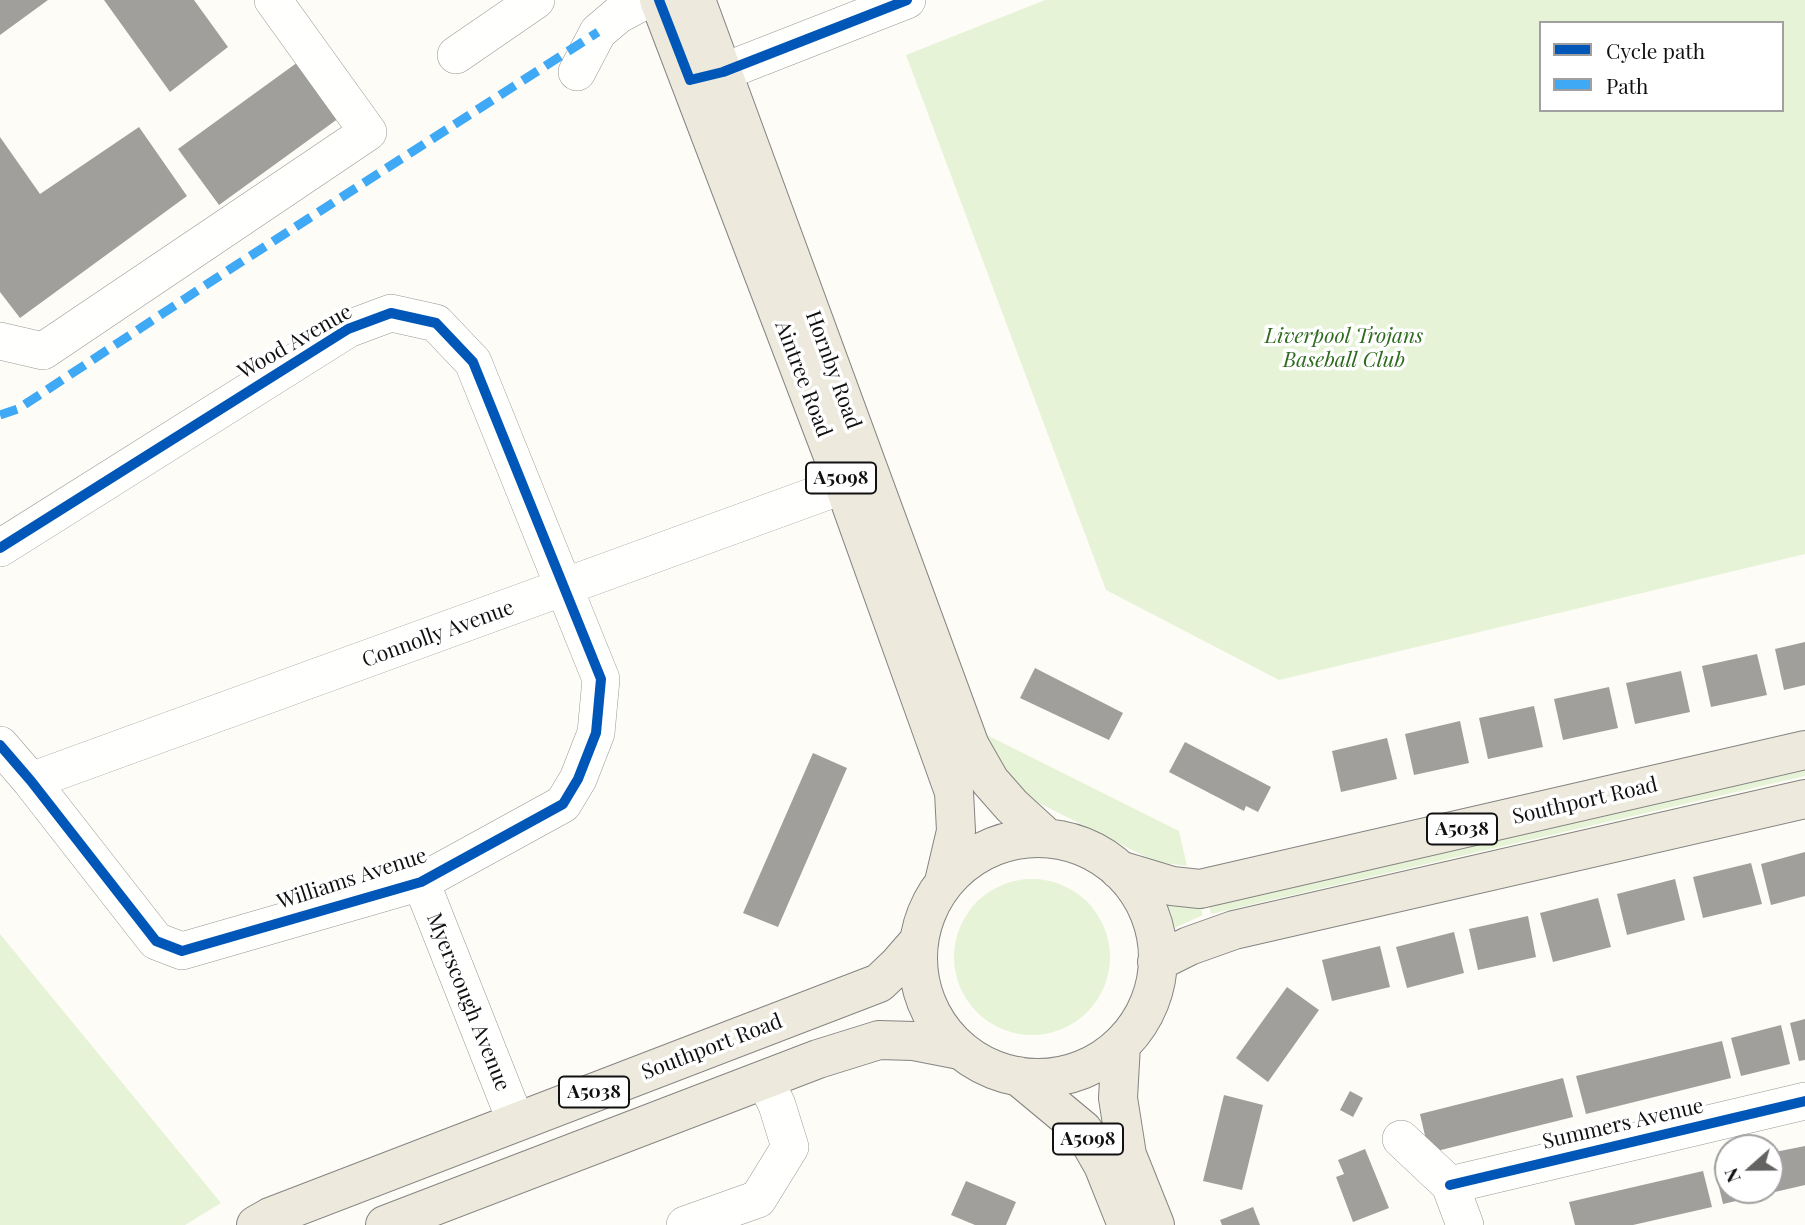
<!DOCTYPE html>
<html>
<head>
<meta charset="utf-8">
<style>
	body { margin:0 }
	#map { position:relative; width:1805px; height:1225px; overflow:hidden; background:#fdfcf7; font-family:"Playfair Display",serif }
	canvas { display:block }
	.legend { position:absolute; left:1539px; top:21px; width:245px; height:91px; box-sizing:border-box; background:#fff; border:2px solid #a0a0a0; margin:0; padding:9px 12px; list-style:none; font-size:21px; color:#111 }
	.legend li { display:flex; align-items:center; gap:14px; height:35px }
	.legend b { width:35px; border:2px solid #a0a0a0 }
	.north { position:absolute; left:1714px; top:1134px; width:70px; height:70px; box-sizing:border-box; background:#fff; border:2px solid #a0a0a0; border-radius:50%; rotate:249deg; font-size:19px; font-weight:700; line-height:28px; text-align:center; color:#111 }
	.north::after { content:''; display:block; margin:auto; width:24px; height:32px; background:#646362; clip-path:polygon(50% 0,100% 100%,50% 72%,0 100%) }
</style>
</head>
<body>
<div id="map">
<canvas width="1805" height="1225"></canvas>
<ul class="legend">
<li><b style="height:9px;background:#0057b8"></b>Cycle path</li>
<li><b style="height:9px;background:#3fa9f5"></b>Path</li>
</ul>
<div class="north">N</div>
</div>
<script>
const c = document.querySelector('canvas').getContext('2d');
c.lineJoin = 'round';
function paint(path, color) { c.fillStyle = color; c.fill(path, 'evenodd'); }
const poly = rows => new Path2D(rows.map(r => 'M' + r).join(''));
function stroke(path, color, width, dash) { c.strokeStyle = color; c.lineWidth = width; c.lineCap = dash ? 'butt' : 'round'; c.setLineDash(dash || []); c.stroke(path); }
function write(font, color, halo, rows, align = 'center') {
  c.font = font + ' "Playfair Display",serif'; c.lineWidth = 7; c.setLineDash([]); c.textBaseline = 'middle'; c.strokeStyle = halo; c.fillStyle = color; for (const [text, x, y, turn = 0] of rows) {
    c.save(); c.translate(x, y); c.rotate((+turn || 0) * Math.PI / 180); c.textAlign = isNaN(turn) ? turn : align; if (halo) c.strokeText(text, 0, 0); c.fillText(text, 0, 0); c.restore();
  }
}
const green = poly([
	[1045,0,1805,0,1805,554,1279,680,1106,590,906,55],
	[1541,23,1782,23,1782,110,1541,110],
	[981,732,1179,831,1187,866,1156,862,1039,803,1018,786,997,762],
	[1805,762,1805,776,1211,914,1208,900],
	'954 957a78 78 0 1 1 156 0a78 78 0 1 1-156 0Z',
	[1166,901,1198,901,1203,915,1170,930,1167,926,1162,906],
	[0,934,221,1203,185,1225,0,1225]
]);
const building = poly([
	[0,0,48,0,0,35],
	[104,0,194,0,228,47,170,92],
	[298,62,339,118,219,205,178,149],
	[139,127,187,196,20,318,0,292,0,137,40,194],
	[1805,642,1805,685,1784,690,1775,649],
	[1757,654,1767,695,1711,707,1702,666],
	[1035,668,1123,713,1109,740,1020,698],
	[1681,671,1690,712,1635,724,1626,683],
	[1609,687,1618,728,1563,740,1554,699],
	[1534,706,1543,747,1488,759,1479,718],
	[1460,721,1469,763,1414,775,1405,734],
	[1387,738,1397,779,1341,792,1332,751],
	[1185,742,1271,787,1258,812,1246,806,1244,811,1169,772],
	[813,753,847,768,778,927,743,913],
	[1805,852,1805,896,1771,905,1761,864],
	[1751,863,1762,904,1703,918,1693,877],
	[1675,879,1685,920,1627,935,1617,894],
	[1598,898,1611,947,1553,962,1540,913],
	[1528,916,1536,957,1478,970,1469,929],
	[1454,932,1464,973,1407,988,1396,947],
	[1380,946,1390,987,1332,1001,1322,960],
	[1287,987,1319,1010,1268,1082,1236,1058],
	[1805,1019,1805,1060,1799,1061,1790,1023],
	[1781,1025,1790,1064,1741,1076,1731,1038],
	[1722,1041,1731,1078,1586,1114,1576,1076],
	[1563,1078,1573,1117,1429,1153,1420,1114],
	[1350,1091,1363,1098,1353,1117,1340,1110],
	[1224,1095,1263,1105,1242,1190,1203,1181],
	[1805,1146,1805,1185,1723,1204,1714,1166,1728,1163,1728,1190,1770,1190,1770,1153],
	[1365,1149,1389,1208,1353,1222,1336,1177,1344,1174,1338,1160],
	[1703,1171,1712,1207,1633,1225,1575,1225,1569,1202],
	[966,1181,1016,1202,1006,1225,975,1225,951,1215],
	[1253,1207,1260,1225,1222,1225,1220,1220]
]);
const minor = poly([
	[456,55,536,0],
	[577,72,598,32,618,15,646,0],
	[723,72,907,0],
	[0,341,43,351,368,132,273,0],
	[0,548,348,329,391,313,436,323,473,362,601,679,596,733,578,779,563,804,421,882,182,951,156,941,31,781,0,745],
	[31,781,844,485],
	[421,882,516,1122],
	[1401,1139,1450,1185,1465,1225],
	[1450,1185,1805,1101],
	[685,1225,758,1199,790,1147,777,1105,765,1080]
]);
const major = poly([
	[659,0,844,485,954,792,956,831,944,882],
	[696,0,970,746,990,781,1012,806,1047,838],
	'918 958a120 120 0 1 1 240 0a120 120 0 1 1-240 0Z',
	[1119,870,1172,886,1200,889,1805,750],
	[1157,962,1189,946,1234,930,1805,799],
	[1121,1045,1118,1098,1127,1155,1155,1225],
	[1018,1076,1083,1130,1103,1165,1127,1225],
	[256,1225,270,1217,879,983,898,965,919,941],
	[385,1225,818,1059,879,1040,914,1041,960,1050]
]);
const quiet = poly([
	[0,415,18,409,224,273,598,32]
]);
const cycleway = poly([
	[659,0,690,80,723,72,907,0],
	[0,548,348,329,391,313,436,323,473,362,601,679,596,733,578,779,563,804,421,882,182,951,156,941,31,781,0,745],
	[1450,1185,1805,1101]
]);
const shields = [
	[841,478,70],
	[1462,829,70],
	[594,1092,70],
	[1088,1139,70]
];
const shieldNames = [
	["A5098",841,478],
	["A5038",1462,829],
	["A5038",594,1092],
	["A5098",1088,1139]
];
const parkNames = [
	["Liverpool Trojans",1344,336],
	["Baseball Club",1344,360]
];
const streetNames = [
	["Wood Avenue",295,342,-30],
	["Hornby Road",833,370,70],
	["Aintree Road",803,379,69],
	["Connolly Avenue",438,634,-20],
	["Southport Road",1585,801,-13],
	["Williams Avenue",352,879,-18],
	["Myerscough Avenue",468,1002,68],
	["Southport Road",712,1047,-21],
	["Summers Avenue",1623,1124,-13]
];
paint(green, '#e7f3d7');
paint(building, '#a19f9c');
stroke(minor, '#979795', 38);
stroke(major, '#858482', 40);
stroke(minor, '#fffffe', 37);
stroke(major, '#ede9dc', 38);
stroke(quiet, '#3fa9f5', 9, [18, 9]);
stroke(cycleway, '#0057b8', 10);
for (const [x, y, w] of shields) { const box = new Path2D(); box.roundRect(x - w / 2, y - 15.5, w, 31, 5); c.fillStyle = '#fff'; c.fill(box); stroke(box, '#111', 2); }
write('bold 19px', '#111', null, shieldNames);
write('italic 21px', '#2f6b1f', '#fff', parkNames);
write('21px', '#111', '#fff', streetNames);
</script>
</body>
</html>
